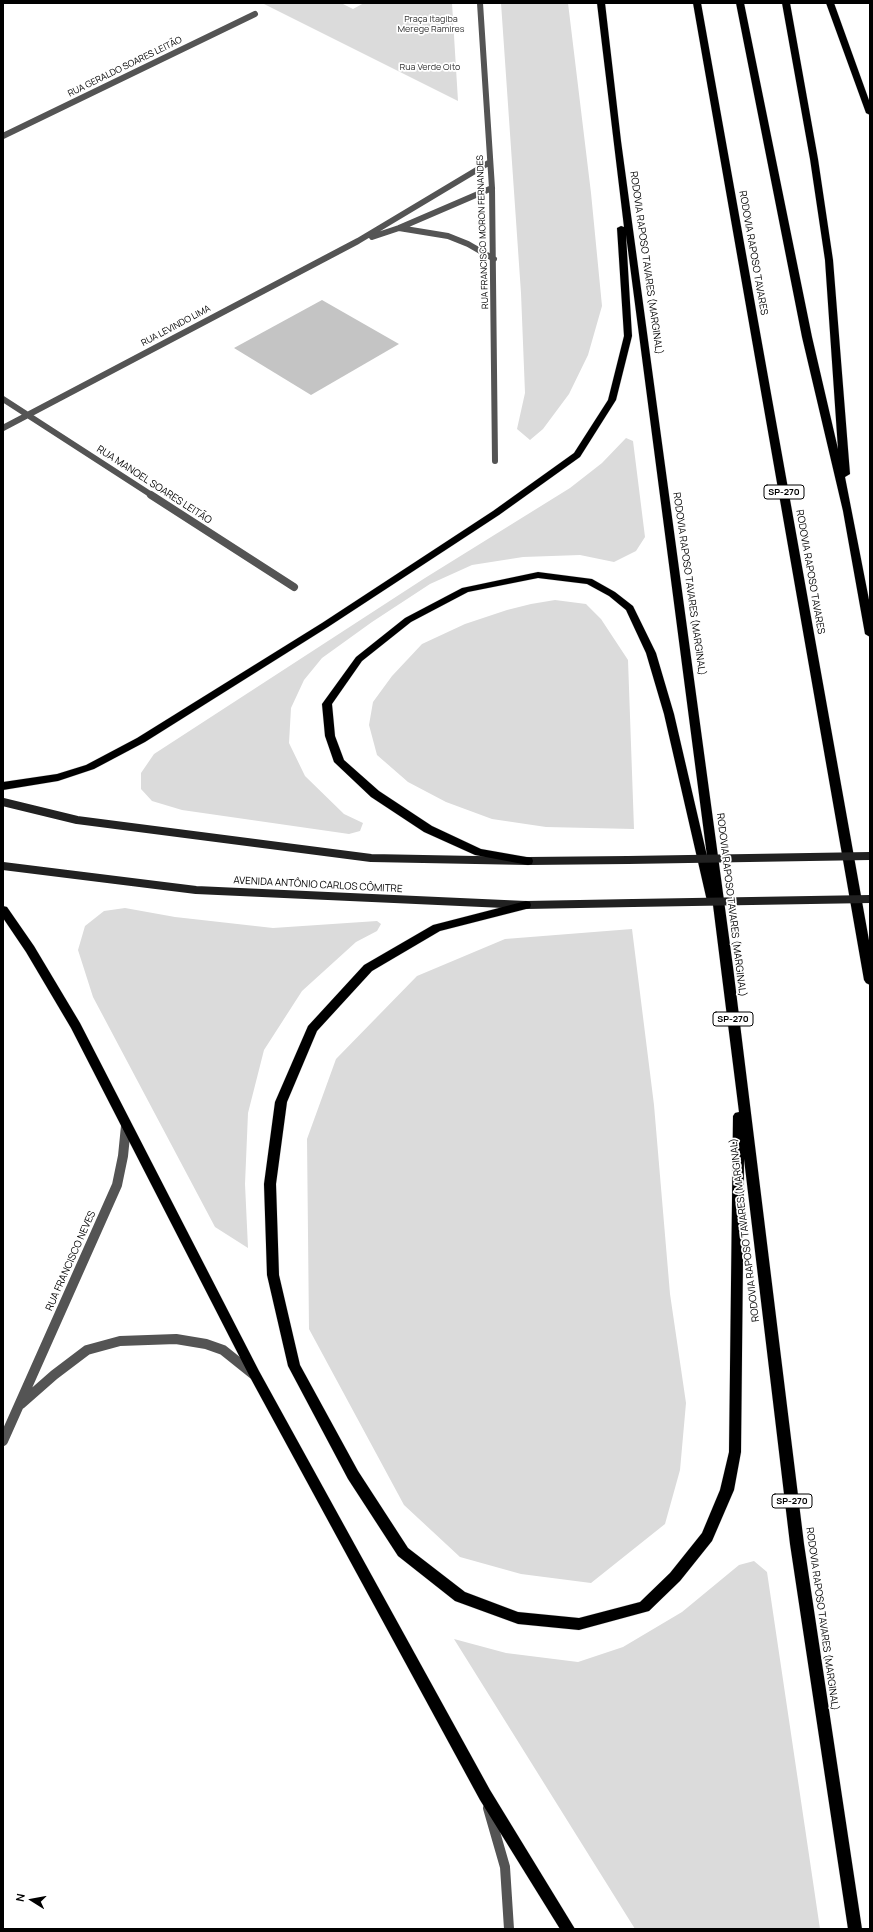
<!DOCTYPE html>
<html>
<head>
<meta charset="utf-8">
<style>
	body { margin:0 }
	#map { position:relative; width:873px; height:1932px; overflow:hidden; background:#fff; font-family:Manrope,sans-serif }
	canvas { display:block }
	.frame { position:absolute; inset:0; border:4px solid #000; pointer-events:none }
	.north { position:absolute; left:12px; top:1880px; width:40px; height:40px; -webkit-text-stroke:3px #fff; paint-order:stroke; rotate:281deg; font-size:11px; font-weight:700; line-height:16px; text-align:center; color:#000 }
	.north::after { content:''; display:block; margin:auto; width:14px; height:18px; background:#000; clip-path:polygon(50% 0,100% 100%,50% 72%,0 100%) }
</style>
</head>
<body>
<div id="map">
<canvas width="873" height="1932"></canvas>
<div class="frame"></div>
<div class="north">N</div>
</div>
<script>
const c = document.querySelector('canvas').getContext('2d');
c.lineJoin = 'round';
function paint(path, color) { c.fillStyle = color; c.fill(path, 'evenodd'); }
const poly = rows => new Path2D(rows.map(r => 'M' + r).join(''));
function stroke(path, color, width, dash) { c.strokeStyle = color; c.lineWidth = width; c.lineCap = dash ? 'butt' : 'round'; c.setLineDash(dash || []); c.stroke(path); }
function write(font, color, halo, rows, align = 'center') {
  c.font = font + ' Manrope,sans-serif'; c.lineWidth = 3.5; c.setLineDash([]); c.textBaseline = 'middle'; c.strokeStyle = halo; c.fillStyle = color; for (const [text, x, y, turn = 0] of rows) {
    c.save(); c.translate(x, y); c.rotate((+turn || 0) * Math.PI / 180); c.textAlign = isNaN(turn) ? turn : align; if (halo) c.strokeText(text, 0, 0); c.fillText(text, 0, 0); c.restore();
  }
}
const green = poly([
	[262,3,341,3,353,9,364,3,452,3,458,101],
	[501,3,568,3,591,193,602,306,588,355,569,394,543,429,530,440,517,429,525,393,521,293],
	[626,438,633,441,645,537,636,551,614,562,580,555,523,557,472,565,430,584,372,622,322,658,304,680,291,708,289,743,305,776,344,814,363,823,360,831,349,834,182,810,152,801,141,789,141,773,154,754,425,578,570,488,602,463],
	[555,600,586,604,601,619,628,660,634,829,546,827,492,819,446,802,408,782,377,755,369,725,373,702,392,676,422,644,465,624,507,610,531,604],
	[125,908,175,917,273,928,377,921,381,924,377,931,356,942,302,991,264,1050,248,1113,245,1184,248,1248,215,1227,93,997,78,950,85,926,104,911],
	[632,929,654,1105,670,1294,686,1403,680,1470,665,1524,591,1583,521,1574,460,1557,404,1505,309,1329,307,1139,336,1059,417,976,505,939],
	[754,1561,767,1572,820,1929,635,1929,454,1639,506,1653,578,1662,623,1647,682,1612,739,1565]
]);
const building = poly([
	[322,300,399,344,311,395,234,348]
]);
const minorFar2 = poly([
	[480,3,492,188,495,461],
	[3,136,255,14],
	[399,228,448,236,468,244,494,259],
	[372,237,399,228,492,188],
	[3,399,153,496],
	[3,428,358,241,490,162]
]);
const minorFar1 = poly([
	[151,495,294,587],
	[126,1127,126,1123]
]);
const minor = poly([
	[21,1404,54,1375,87,1350,120,1341,176,1339,206,1344,223,1350,253,1374],
	[3,1441,117,1185,123,1156,126,1126],
	[488,1808,505,1867,509,1929]
]);
const secondary = poly([
	[3,802,77,820,371,858,528,861,628,860],
	[3,866,196,890,526,905,633,903]
]);
const trunk = poly([
	[597,3,605,3,621,141,733,967,804,1544,862,1929,848,1929,790,1544,744,1159,741,1452,734,1490,712,1541,680,1581,649,1611,579,1630,518,1624,455,1601,398,1556,348,1479,288,1366,267,1275,264,1184,275,1102,308,1026,364,965,433,925,526,901,530,902,531,905,530,908,440,931,372,971,317,1031,287,1102,276,1184,279,1275,300,1365,358,1471,408,1548,465,1592,518,1612,579,1618,640,1602,670,1573,702,1533,720,1490,729,1452,733,1116,735,1113,739,1112,713,905,708,904,707,901,664,714,646,653,626,610,609,596,587,584,538,578,468,592,411,622,362,661,332,704,335,736,344,760,379,791,432,826,481,849,532,858,533,861,532,864,528,865,475,855,424,832,371,797,334,762,325,736,322,704,356,657,405,618,462,588,538,572,592,579,615,592,633,606,656,653,674,714,707,856,626,235,632,336,616,400,580,457,499,515,328,627,145,742,94,769,58,781,3,790,3,782,57,774,86,765,137,738,322,623,493,511,574,453,608,400,624,336,617,228,621,226,624,227,597,3],
	[826,3,834,3,870,103,870,115,866,113,826,3],
	[3,906,7,907,34,946,80,1023,259,1371,490,1790,575,1929,560,1929,480,1800,251,1379,71,1028,26,952,3,918,3,906]
]);
const motorway = poly([
	[693,3,701,3,870,946,870,985,866,983,864,980,693,3],
	[736,3,744,3,812,337,838,449,825,260,810,159,782,3,790,3,818,159,833,260,850,474,845,477,870,605,870,637,865,634,843,511,802,337,736,3]
]);
const secondaryBridge = poly([
	[628,860,870,856],
	[633,903,870,899]
]);
const farParknames = [
	["Praça Itagiba",431,19],
	["Merege Ramires",431,29],
	["Rua Verde Oito",430,67]
];
const farStreetnames = [
	["RUA GERALDO SOARES LEITÃO",125,67,-26],
	["RUA FRANCISCO MORON FERNANDES",483,232,-92],
	["RUA LEVINDO LIMA",176,326,-28]
];
const shields = [
	[784,492,40],
	[733,1019,40],
	[792,1501,40]
];
const shieldNames = [
	["SP-270",784,492],
	["SP-270",733,1019],
	["SP-270",792,1501]
];
const streetNames = [
	["RODOVIA RAPOSO TAVARES",753,253,80],
	["RODOVIA RAPOSO TAVARES (MARGINAL)",646,263,82],
	["RUA MANOEL SOARES LEITÃO",154,485,33],
	["RODOVIA RAPOSO TAVARES",810,572,80],
	["RODOVIA RAPOSO TAVARES (MARGINAL)",689,584,82],
	["AVENIDA ANTÔNIO CARLOS CÔMITRE",318,885,3],
	["RODOVIA RAPOSO TAVARES (MARGINAL)",731,905,83],
	["RODOVIA RAPOSO TAVARES (MARGINAL)",745,1230,-97],
	["RUA FRANCISCO NEVES",71,1261,-66],
	["RODOVIA RAPOSO TAVARES (MARGINAL)",822,1619,82]
];
paint(green, '#dbdbdb');
paint(building, '#c4c4c4');
stroke(trunk, '#dbdbdb', 1);
stroke(motorway, '#dbdbdb', 1);
stroke(minorFar2, '#545454', 6);
stroke(minorFar1, '#545454', 8);
stroke(minor, '#545454', 10);
stroke(secondary, '#212121', 8);
paint(trunk, '#000');
paint(motorway, '#000');
stroke(secondaryBridge, '#212121', 8);
write('9px', '#323232', '#fff', farParknames);
write('9px', '#000', '#fff', farStreetnames);
for (const [x, y, w] of shields) { const box = new Path2D(); box.roundRect(x - w / 2, y - 7, w, 14, 3); c.fillStyle = '#fff'; c.fill(box); stroke(box, '#000', 1); }
write('bold 9px', '#000', null, shieldNames);
write('10px', '#000', '#fff', streetNames);
</script>
</body>
</html>
